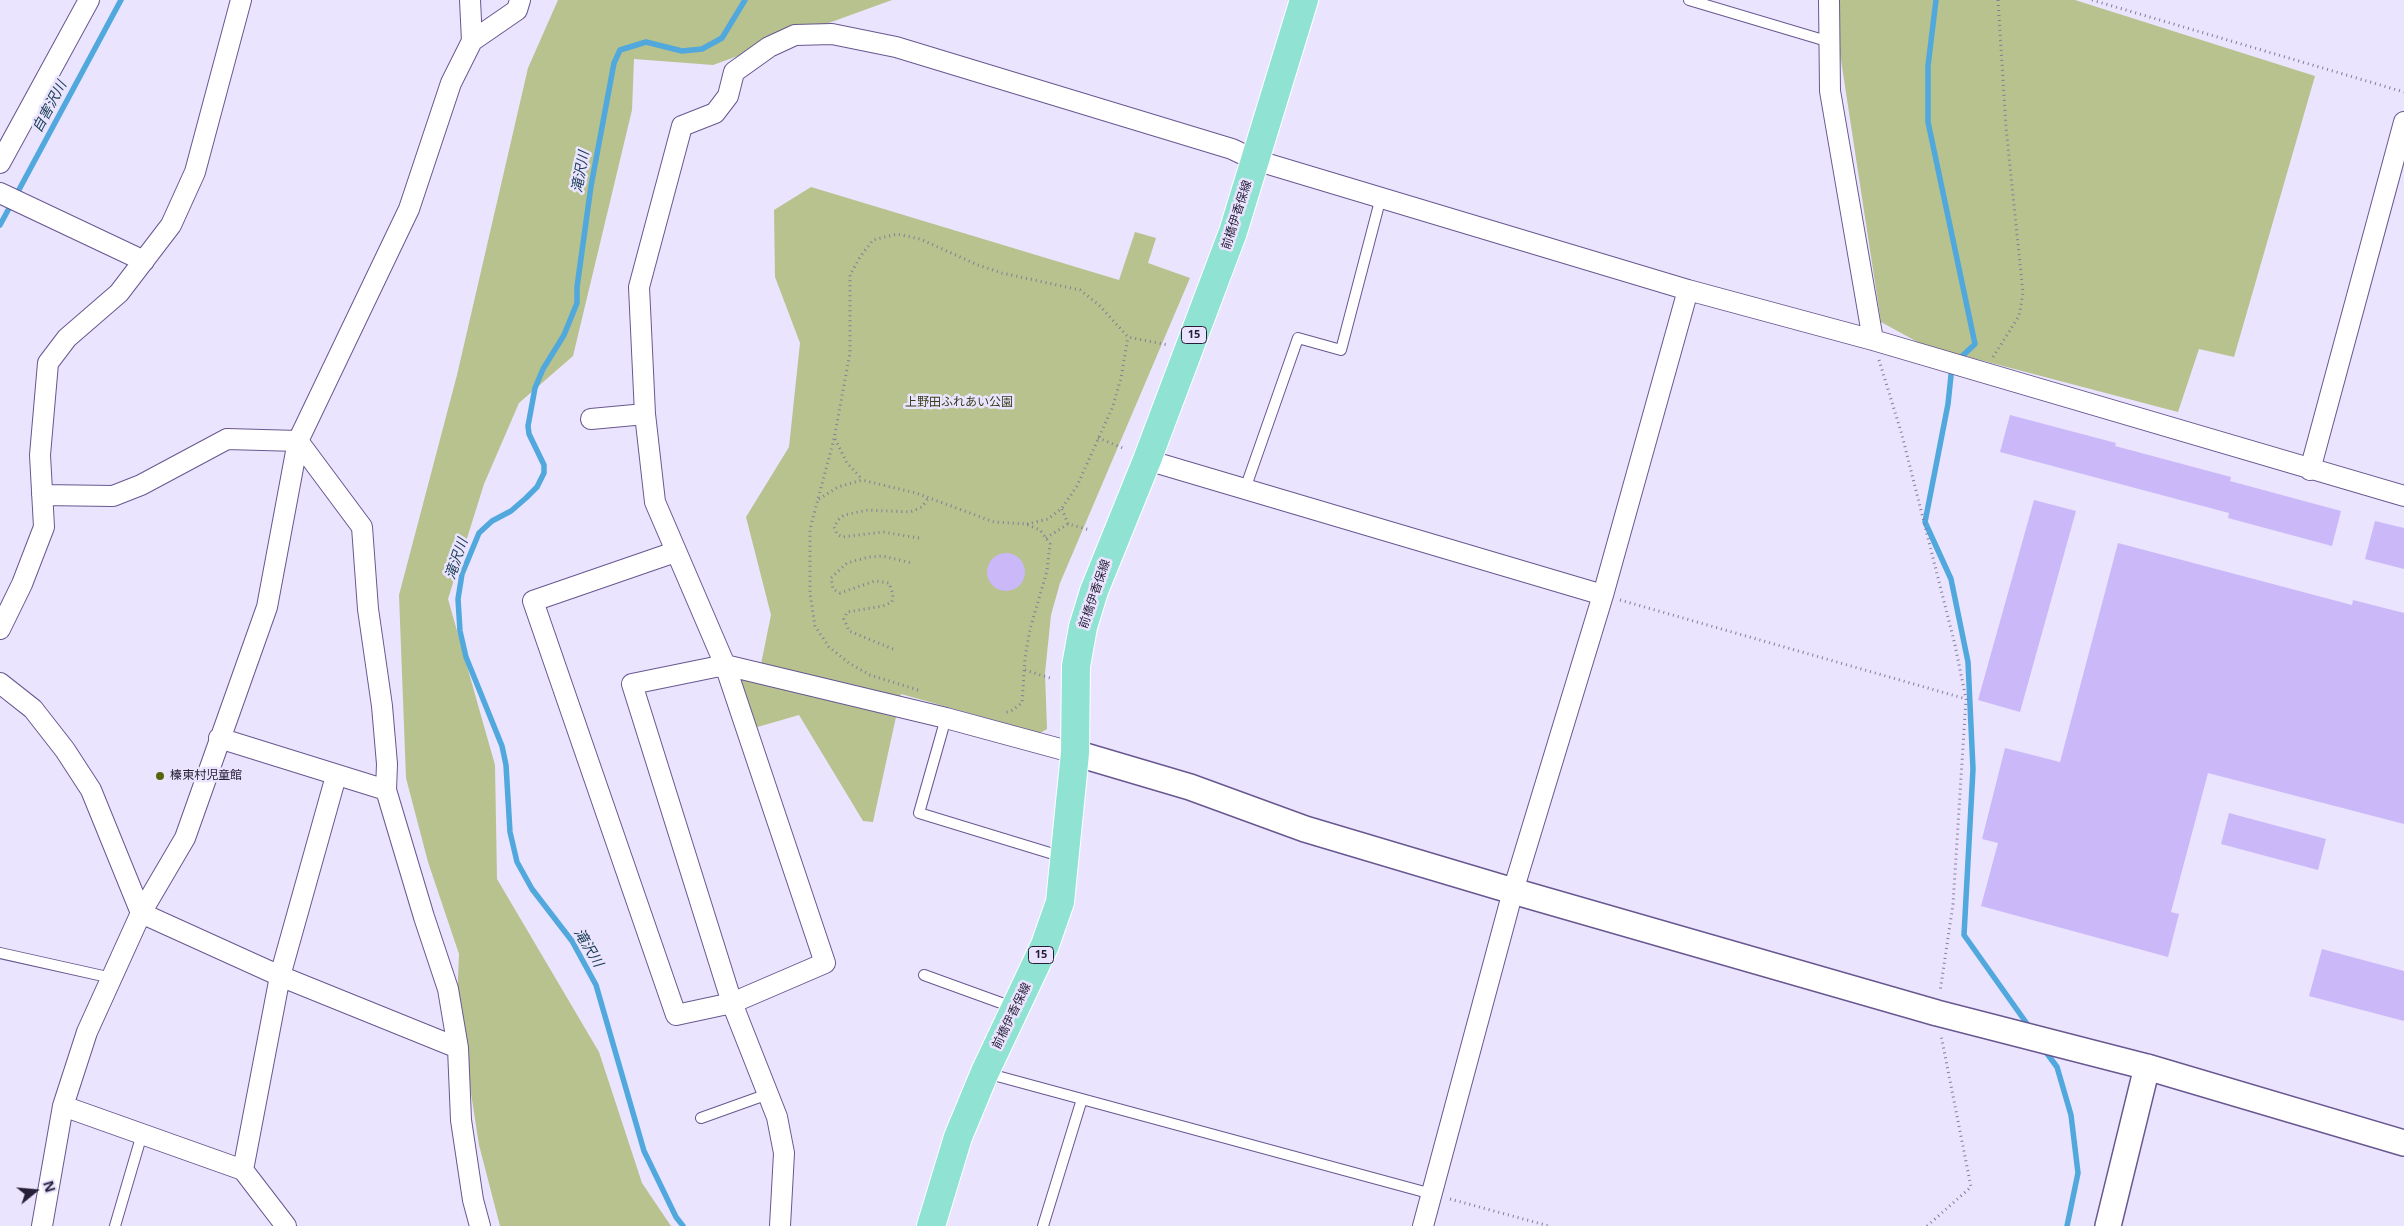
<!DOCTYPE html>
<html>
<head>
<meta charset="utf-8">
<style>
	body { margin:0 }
	#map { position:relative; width:2404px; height:1226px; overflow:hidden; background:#ebe4ff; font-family:"Open Sans",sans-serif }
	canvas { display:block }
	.north { position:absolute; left:10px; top:1166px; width:50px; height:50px; -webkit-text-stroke:4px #ebe4ff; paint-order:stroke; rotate:73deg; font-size:14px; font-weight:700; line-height:20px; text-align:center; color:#271f38 }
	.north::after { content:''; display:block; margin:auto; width:18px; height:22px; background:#271f38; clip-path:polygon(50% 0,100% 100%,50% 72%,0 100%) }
</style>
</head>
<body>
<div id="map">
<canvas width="2404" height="1226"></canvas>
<div class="north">N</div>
</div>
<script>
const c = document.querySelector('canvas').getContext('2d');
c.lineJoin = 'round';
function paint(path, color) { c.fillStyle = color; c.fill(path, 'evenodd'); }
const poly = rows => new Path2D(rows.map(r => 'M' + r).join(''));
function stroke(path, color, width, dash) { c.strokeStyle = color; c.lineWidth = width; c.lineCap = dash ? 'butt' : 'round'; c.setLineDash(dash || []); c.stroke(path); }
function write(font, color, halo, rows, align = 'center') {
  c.font = font + ' "Open Sans","Noto Sans JP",sans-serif'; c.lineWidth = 5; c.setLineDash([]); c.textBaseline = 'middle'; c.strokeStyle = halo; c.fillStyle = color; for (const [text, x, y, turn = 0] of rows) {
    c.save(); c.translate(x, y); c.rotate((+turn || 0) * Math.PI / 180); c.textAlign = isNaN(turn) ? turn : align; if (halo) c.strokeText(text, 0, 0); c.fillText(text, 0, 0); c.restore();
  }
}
const green = poly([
	[558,0,892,0,713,65,634,59,632,110,573,356,519,403,484,484,448,599,495,765,497,879,599,1052,642,1183,671,1226,500,1226,479,1145,457,1003,459,954,428,862,406,778,399,595,457,375,528,68],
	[1836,0,2075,0,2315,76,2234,357,2199,349,2178,412,1923,345,1881,322,1837,34],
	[811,187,1119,280,1135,232,1156,238,1148,263,1190,278,1060,583,1051,615,1045,673,1047,729,1040,733,901,694,873,822,863,821,799,715,754,728,737,676,761,664,771,615,746,517,789,447,800,343,775,277,774,210]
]);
const stream = poly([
	[1936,0,1928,66,1928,122,1975,344,1958,360],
	[0,225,121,0],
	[1952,366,1948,404,1925,522,1951,579,1968,662,1973,769,1964,935,2030,1028],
	[2043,1048,2057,1067,2071,1115,2078,1173,2067,1226],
	[683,1226,676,1217,644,1151,596,985,572,941,532,889,517,862,510,832,506,765,502,746,466,657,460,631,458,599,462,574,479,533,492,521,511,511,526,498,537,487,544,473,544,465,529,434,528,426,535,388,543,369,564,335,577,303,577,287,591,186,614,63,620,50,646,42,682,51,702,49,722,38,745,0]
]);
const building = poly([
	[2010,415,2116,443,2115,446,2231,477,2230,481,2341,511,2332,546,2228,518,2229,513,2000,452],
	[2034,500,2076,511,2020,712,1978,700],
	[2375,521,2404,528,2404,569,2365,559],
	[2118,543,2352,605,2353,600,2404,613,2404,824,2208,773,2171,912,2179,914,2168,957,1981,906,1998,843,1982,839,2005,748,2060,762],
	'987 572a19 19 0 1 1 38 0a19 19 0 1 1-38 0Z',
	[2229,813,2326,839,2318,870,2221,844],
	[2322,949,2404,971,2404,1021,2309,996]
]);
const path = poly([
	[2092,0,2404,92],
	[1993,357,2019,316,2023,293,2006,127,1998,0],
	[1879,360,1902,435,1955,645,1966,699,1953,904,1940,992],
	[1098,438,1123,448],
	[835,439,847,463,862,479],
	[819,499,838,487,862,480,916,493,994,522,1026,524,1040,530,1050,544,1047,571,1030,629,1025,658,1022,703,1011,711,1003,713],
	[1062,509,1068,524,1090,530],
	[1027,524,1048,519,1062,508,1077,486,1113,406,1121,378,1128,337],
	[919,538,883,532,842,537,837,534,834,527,838,520,844,515,868,510,910,512,922,507,929,497],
	[1046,538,1068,524],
	[1620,600,1966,699],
	[893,649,849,631,844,619,847,612,883,606,892,602,893,594,889,583,875,581,840,593,833,589,831,578,847,563,869,557,882,556,912,563],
	[1025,670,1050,678],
	[918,690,870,675,849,663,829,647,815,626,810,593,810,529,834,439,850,353,850,275,860,257,873,240,897,234,920,239,978,265,1002,273,1080,290,1099,305,1128,337,1168,345],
	[1450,1199,1549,1226],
	[1927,1226,1971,1187,1941,1035]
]);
const service = poly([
	[1689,0,1830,42],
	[1245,489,1298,338,1341,350,1381,197],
	[946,718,919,813,1063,857],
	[0,953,112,978],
	[924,975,1015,1008],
	[986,1073,1432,1194],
	[701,1118,768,1094],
	[115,1226,142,1134],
	[1043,1226,1082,1099]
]);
const minor = poly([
	[1829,0,1830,91,1873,340],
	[472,41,517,10,520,0],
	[0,163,89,0],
	[0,193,144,261],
	[591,419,645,414],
	[298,441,362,527,368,609,382,706,387,764,386,790,424,917,448,989,458,1048,461,1120,473,1200,480,1226],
	[1147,460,1603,595],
	[2310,470,2404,122],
	[42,495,113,496,141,485,227,439,298,441],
	[675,552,533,601,676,1015,732,1003,825,963,725,665,655,502,645,414,639,287,682,126,715,113,728,96,734,72,769,47,795,35,832,34,896,47,1232,149,1255,160,1688,290,1873,340,2404,496],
	[0,629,22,584,44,527,40,455,48,363,67,338,119,293,171,225,195,172,241,0],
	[0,683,33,709,65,750,91,790,141,913,280,976,458,1048],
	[219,738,386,790],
	[63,1106,243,1170,286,1226],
	[243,1170,280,976,336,776],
	[42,1226,63,1106,87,1032,141,913,185,838,267,607,298,441,409,209,451,83,472,41,470,0],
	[780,1226,784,1153,777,1117,732,1003,632,684,725,665,946,718,1075,753],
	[1423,1226,1513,891,1603,595,1688,290]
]);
const tertiary = poly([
	[1075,753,1190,787,1305,829,1513,891,1937,1013,2147,1067,2404,1143],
	[2108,1226,2147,1067]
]);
const primary = poly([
	[931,1226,958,1137,985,1072,1045,945,1060,902,1075,753,1076,666,1083,627,1094,591,1147,460,1233,232,1304,0]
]);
const markers = [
	[160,776,5,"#596509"]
];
const shields = [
	[1194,335,25],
	[1041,955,25]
];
const shieldNames = [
	["15",1194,335],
	["15",1041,955]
];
const streetNames = [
	["前橋伊香保線",1237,215,-72],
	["前橋伊香保線",1095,594,-71],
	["前橋伊香保線",1012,1016,-64]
];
const parkNames = [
	["上野田ふれあい公園",959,403]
];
const poiNames = [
	["榛東村児童館",170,776]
];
const waterNames = [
	["自害沢川",50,107,-62],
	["滝沢川",581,172,-80],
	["滝沢川",457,559,-71],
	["滝沢川",588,948,59]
];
paint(green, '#b7c28e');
stroke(stream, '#51a8dd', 5.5);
paint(building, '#cbb8f9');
stroke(service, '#695790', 12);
stroke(minor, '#695790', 22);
stroke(tertiary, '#695790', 28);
stroke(primary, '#fff', 30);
stroke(path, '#857d97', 3, [1, 4]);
stroke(service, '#fff', 10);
stroke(minor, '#fff', 20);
stroke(tertiary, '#fff', 25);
stroke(primary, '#90e3d3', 28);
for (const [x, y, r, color] of markers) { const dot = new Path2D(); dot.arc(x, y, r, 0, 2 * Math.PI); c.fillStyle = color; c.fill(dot); stroke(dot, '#ebe4ff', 2); }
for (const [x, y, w] of shields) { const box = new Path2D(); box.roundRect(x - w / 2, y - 8.5, w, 17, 4); c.fillStyle = '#ebe4ff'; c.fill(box); stroke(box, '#271f38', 1); }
write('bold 11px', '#271f38', null, shieldNames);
write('12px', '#271f38', '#ebe4ff', streetNames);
write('12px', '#373e18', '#ebe4ff', parkNames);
write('12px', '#271f38', '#ebe4ff', poiNames, 'left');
write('italic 14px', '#1c4157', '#ebe4ff', waterNames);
</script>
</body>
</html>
